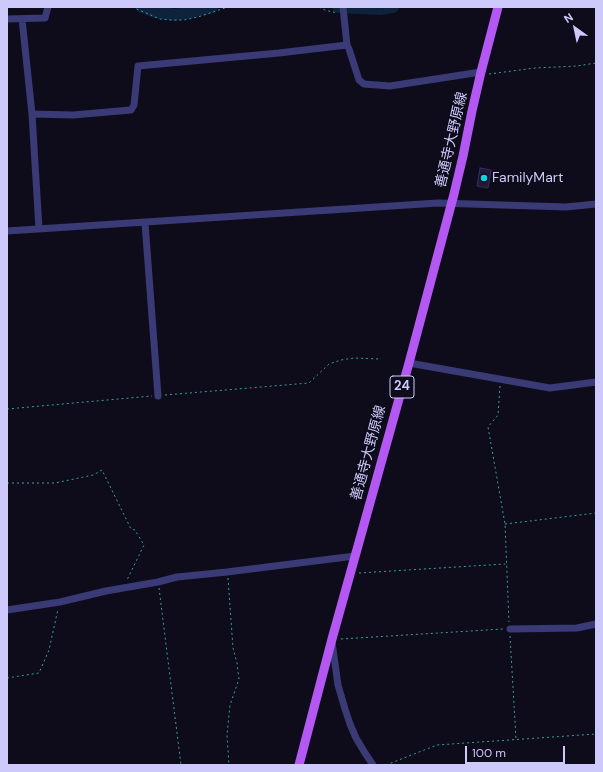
<!DOCTYPE html>
<html>
<head>
<meta charset="utf-8">
<style>
	body { margin:0 }
	#map { position:relative; width:603px; height:772px; overflow:hidden; background:#0e0c1a; font-family:"DM Sans",sans-serif }
	canvas { display:block }
	.frame { position:absolute; inset:0; border:8px solid #cdc9fb; pointer-events:none }
	.north { position:absolute; left:555px; top:8px; width:40px; height:40px; -webkit-text-stroke:3px #0e0c1a; paint-order:stroke; rotate:327deg; font-size:11px; font-weight:700; line-height:16px; text-align:center; color:#cdc9fb }
	.north::after { content:''; display:block; margin:auto; width:14px; height:18px; background:#cdc9fb; clip-path:polygon(50% 0,100% 100%,50% 72%,0 100%) }
	.scale { position:absolute; left:465px; top:746px; width:100px; height:18px; box-sizing:border-box; border:2px solid #cdc9fb; border-top:0; padding-left:5px; font-size:12px; line-height:14px; white-space:nowrap; color:#cdc9fb; -webkit-text-stroke:3px #0e0c1a; paint-order:stroke }
</style>
</head>
<body>
<div id="map">
<canvas width="603" height="772"></canvas>
<div class="frame"></div>
<div class="north">N</div>
<div class="scale">100 m</div>
</div>
<script>
const c = document.querySelector('canvas').getContext('2d');
c.lineJoin = 'round';
const poly = rows => new Path2D(rows.map(r => 'M' + r).join(''));
function stroke(path, color, width, dash) { c.strokeStyle = color; c.lineWidth = width; c.lineCap = dash ? 'butt' : 'round'; c.setLineDash(dash || []); c.stroke(path); }
function paint(path, color) { c.fillStyle = color; c.fill(path, 'evenodd'); }
function write(font, color, halo, rows, align = 'center') {
  c.font = font + ' "DM Sans","Noto Sans JP",sans-serif'; c.lineWidth = 3; c.setLineDash([]); c.textBaseline = 'middle'; c.strokeStyle = halo; c.fillStyle = color; for (const [text, x, y, turn = 0] of rows) {
    c.save(); c.translate(x, y); c.rotate((+turn || 0) * Math.PI / 180); c.textAlign = isNaN(turn) ? turn : align; if (halo) c.strokeText(text, 0, 0); c.fillText(text, 0, 0); c.restore();
  }
}
const river = poly([
	[142,7,155,12,174,15,188,13,212,7],
	[338,7,380,9,393,7]
]);
const building = poly([
	[480,168,491,170,488,188,477,186,480,168]
]);
const path = poly([
	[132,7,160,19,172,20,184,20,198,17,228,7],
	[319,7,325,10,337,13],
	[489,74,535,68,577,66,596,63],
	[500,386,498,415,488,427,505,524,509,622],
	[165,395,309,383,329,364,341,360,354,358,379,359],
	[7,409,152,396],
	[7,483,55,483,93,475,102,470,131,529,135,530,144,545,127,580],
	[505,524,596,513],
	[359,573,505,564],
	[228,578,233,648,237,663,239,679,230,705,227,735,229,765],
	[159,588,181,765],
	[510,636,516,739],
	[341,639,503,629],
	[7,678,39,673,49,650,58,609],
	[386,765,437,745,596,734]
]);
const minor = poly([
	[343,7,347,45,349,49,359,80,364,84,390,86,481,72],
	[7,19,45,18,48,7],
	[22,19,32,114,39,229],
	[32,114,73,115,131,110,134,105,138,66,279,53,347,45],
	[145,223,158,396],
	[7,231,438,203,566,207,596,204],
	[409,363,550,388,596,382],
	[7,610,60,602,106,591,158,582,177,577,227,572,355,556],
	[510,629,577,628,596,624],
	[332,642,338,685,345,709,350,724,356,738,365,753,373,765]
]);
const major = poly([
	[299,765,332,639,409,363,454,194,463,156,472,111,481,72,498,7]
]);
const markers = [
	[484,178,4,"#0fd3e1"]
];
const shields = [
	[402,387,24]
];
const shieldNames = [
	["24",402,387]
];
const streetNames = [
	["善通寺大野原線",452,140,-77],
	["善通寺大野原線",369,453,-75]
];
const poiNames = [
	["FamilyMart",492,178]
];
stroke(river, '#0e223c', 12);
paint(building, '#1f193a');
stroke(building, '#362d64', 1);
stroke(path, '#34a499', 1, [2, 3]);
stroke(minor, '#3a3a76', 7);
stroke(major, '#b458f4', 9);
for (const [x, y, r, color] of markers) { const dot = new Path2D(); dot.arc(x, y, r, 0, 2 * Math.PI); c.fillStyle = color; c.fill(dot); stroke(dot, '#0e0c1a', 1.5); }
for (const [x, y, w] of shields) { const box = new Path2D(); box.roundRect(x - w / 2, y - 11, w, 22, 3); c.fillStyle = '#0e0c1a'; c.fill(box); stroke(box, '#cdc9fb', 1); }
write('bold 13px', '#cdc9fb', null, shieldNames);
write('14px', '#cdc9fb', '#0e0c1a', streetNames);
write('14px', '#cdc9fb', '#0e0c1a', poiNames, 'left');
</script>
</body>
</html>
